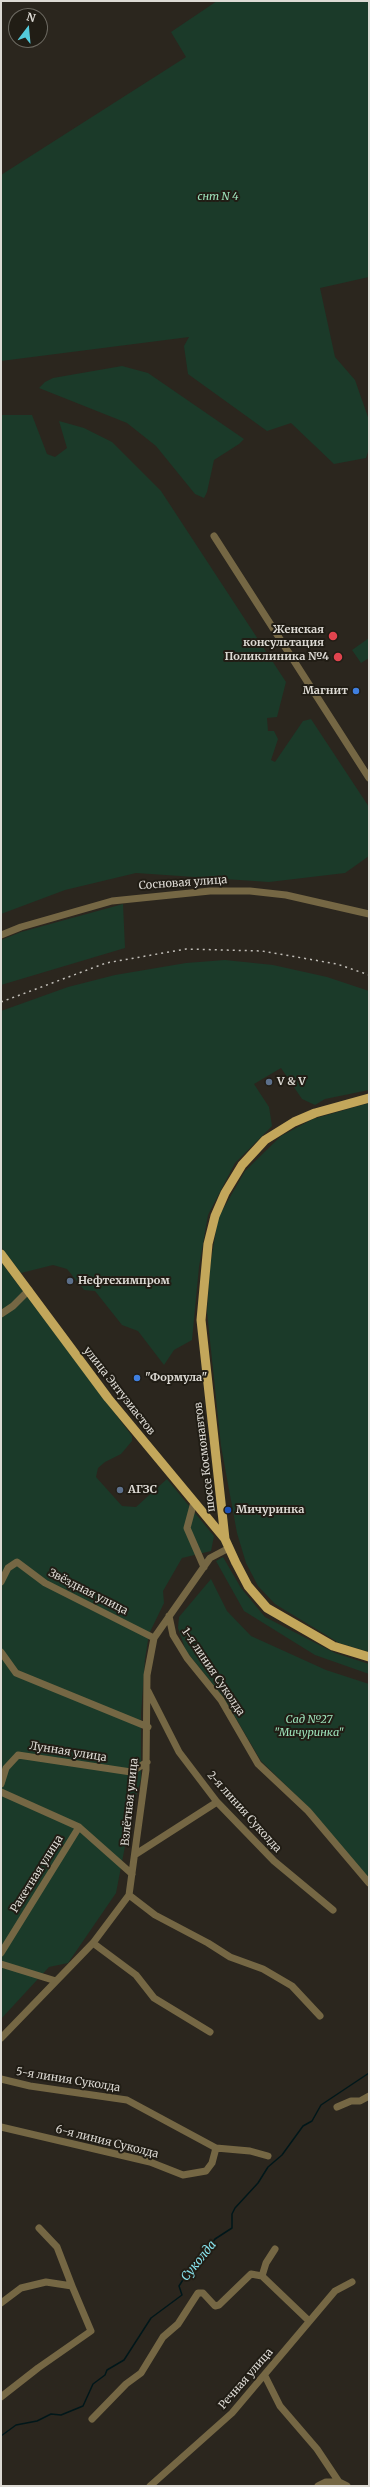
<!DOCTYPE html>
<html>
<head>
<meta charset="utf-8">
<style>
	body { margin:0 }
	#map { position:relative; width:370px; height:2487px; overflow:hidden; background:#2b261e; font-family:Merriweather,serif }
	canvas { display:block }
	.frame { position:absolute; inset:0; border:2px solid #dddad4; pointer-events:none }
	.north { position:absolute; left:8px; top:8px; width:40px; height:40px; box-sizing:border-box; background:#211d15; border:1px solid #6c6961; border-radius:50%; rotate:16deg; font-size:11px; font-weight:700; line-height:16px; text-align:center; color:#dddad4 }
	.north::after { content:''; display:block; margin:auto; width:14px; height:18px; background:#53cbdb; clip-path:polygon(50% 0,100% 100%,50% 72%,0 100%) }
</style>
</head>
<body>
<div id="map">
<canvas width="370" height="2487"></canvas>
<div class="frame"></div>
<div class="north">N</div>
</div>
<script>
const c = document.querySelector('canvas').getContext('2d');
c.lineJoin = 'round';
function paint(path, color) { c.fillStyle = color; c.fill(path, 'evenodd'); }
const poly = rows => new Path2D(rows.map(r => 'M' + r).join(''));
function stroke(path, color, width, dash) { c.strokeStyle = color; c.lineWidth = width; c.lineCap = dash ? 'butt' : 'round'; c.setLineDash(dash || []); c.stroke(path); }
function write(font, color, halo, rows, align = 'center') {
  c.font = font + ' Merriweather,serif'; c.lineWidth = 4; c.setLineDash([]); c.textBaseline = 'middle'; c.strokeStyle = halo; c.fillStyle = color; for (const [text, x, y, turn = 0] of rows) {
    c.save(); c.translate(x, y); c.rotate((+turn || 0) * Math.PI / 180); c.textAlign = isNaN(turn) ? turn : align; if (halo) c.strokeText(text, 0, 0); c.fillText(text, 0, 0); c.restore();
  }
}
const green = poly([
	[217,1,369,1,369,277,320,288,335,357,355,380,369,420,369,449,366,458,334,464,291,423,267,431,188,374,184,346,189,337,1,361,1,175,186,57,171,32],
	[122,366,148,373,244,439,239,444,214,460,207,492,204,498,195,494,156,446,127,423,39,388,45,382,53,378],
	[1,415,32,415,47,454,55,457,67,448,59,421,84,428,112,442,161,491,286,682,277,717,267,718,268,731,274,731,278,739,271,760,275,762,303,721,311,719,369,807,369,856,345,873,269,882,136,873,65,890,1,914],
	[369,638,369,658,361,663,352,650],
	[123,904,125,948,1,985,1,940,21,932],
	[225,960,273,965,327,977,369,991,369,1090,325,1099,315,1105,302,1099,281,1068,254,1084,269,1107,272,1126,235,1163,208,1215,199,1267,192,1340,174,1350,164,1365,138,1331,122,1325,95,1291,84,1290,67,1269,53,1265,21,1273,1,1247,1,1011,68,987,115,975,186,963],
	[369,1103,369,1652,339,1643,275,1604,258,1586,246,1563,237,1533,221,1446,207,1312,210,1267,218,1218,245,1171,281,1136,313,1119],
	[1,1262,132,1436,132,1441,121,1454,105,1462,98,1468,96,1477,122,1506,136,1507,167,1479,214,1536,211,1551,182,1558,163,1591,164,1603,149,1634,145,1659,141,1714,141,1779,132,1810,116,1893,68,1963,49,1967,1,2019],
	[223,1557,241,1588,265,1617,335,1653,369,1664,369,1674,315,1655,244,1611,216,1561],
	[211,1579,227,1611,251,1636,326,1670,369,1684,369,1880,309,1808,261,1761,224,1698,186,1651,178,1628,179,1617]
]);
const stream = poly([
	[1,2436,16,2425,37,2421,51,2414,61,2415,83,2406,93,2384,105,2375,107,2370,124,2360,151,2318,182,2295,179,2286,193,2264,201,2260,215,2239,232,2228,232,2214,235,2208,258,2183,268,2167,282,2155,303,2126,312,2121,321,2105,369,2073]
]);
const minor = poly([
	[214,536,369,778],
	[1,935,21,927,112,901,210,891,250,891,286,895,369,914],
	[1,1314,13,1306,29,1290],
	[194,1502,187,1528,204,1567],
	[1,1582,8,1568,17,1562,45,1583,154,1638],
	[169,1616,173,1635,187,1658,221,1700,258,1764,308,1811,369,1883],
	[1,1652,16,1673,148,1727],
	[148,1691,179,1752,217,1802,274,1861,333,1910],
	[1,1784,6,1768,18,1755,131,1772,147,1762],
	[1,1792,79,1827,132,1874],
	[136,1854,217,1802],
	[129,1895,155,1915,208,1943,230,1957,263,1969,292,1986,320,2016],
	[93,1943,136,1975,154,1998,210,2032],
	[1,1953,79,1827],
	[1,1964,56,1981],
	[1,2038,93,1943,129,1895,146,1770,147,1675,154,1638,210,1558,229,1548],
	[1,2079,30,2086,127,2100,216,2148,250,2151,268,2156],
	[337,2107,351,2101,360,2101,369,2096],
	[1,2127,150,2162,183,2175,206,2171,212,2163,216,2148],
	[39,2228,57,2247,72,2286],
	[275,2249,266,2263,262,2276,308,2320],
	[1,2303,21,2288,46,2282,72,2286,91,2331,38,2368,1,2397],
	[265,2376,280,2406,317,2449,339,2482],
	[92,2419,126,2384,141,2373,163,2337,178,2324,198,2293,203,2293,215,2306,219,2305,251,2274,262,2276],
	[150,2486,232,2413,335,2291,352,2282],
	[318,2486,326,2482,339,2482,347,2486]
]);
const major = poly([
	[369,1098,315,1113,294,1122,265,1140,242,1165,225,1193,215,1216,208,1244,201,1320,225,1539,236,1563,248,1586,267,1608,333,1646,369,1657],
	[1,1254,108,1398,225,1539]
]);
const rail = poly([
	[1,1002,106,963,186,949,262,951,337,964,369,975]
]);
const markers = [
	[333,636,5,"#e0444e"],
	[338,657,5,"#e0444e"],
	[356,691,4,"#3f7fe0"],
	[269,1082,4,"#5c6f8a"],
	[70,1281,4,"#5c6f8a"],
	[137,1378,4,"#3f7fe0"],
	[120,1490,4,"#5c6f8a"],
	[228,1510,4,"#1a4fb4"]
];
const parkNames = [
	["снт N 4",218,197],
	["Сад №27",309,1720],
	["\"Мичуринка\"",309,1733]
];
const poiNames = [
	["Женская",324,630,"right"],
	["консультация",324,643,"right"],
	["Поликлиника №4",329,657,"right"],
	["Магнит",348,691,"right"],
	["V & V",277,1082],
	["Нефтехимпром",78,1281],
	["\"Формула\"",145,1378],
	["АГЗС",128,1490],
	["Мичуринка",236,1510]
];
const streetNames = [
	["Сосновая улица",183,883,-4],
	["улица Энтузиастов",119,1391,52],
	["шоссе Космонавтов",205,1457,-97],
	["Звёздная улица",88,1592,27],
	["1-я линия Суколда",213,1672,56],
	["Лунная улица",68,1752,9],
	["Взлётная улица",130,1802,-84],
	["2-я линия Суколда",244,1812,48],
	["Ракетная улица",37,1874,-58],
	["5-я линия Суколда",68,2080,9],
	["6-я линия Суколда",107,2142,14],
	["Речная улица",246,2379,-49]
];
const waterNames = [
	["Суколда",199,2261,-51]
];
paint(green, '#1b3a29');
stroke(stream, '#00171a', 1.5);
stroke(minor, '#756744', 7);
stroke(major, '#c3a75b', 9);
stroke(rail, '#c1beb8', 1.5, [2, 4]);
for (const [x, y, r, color] of markers) { const dot = new Path2D(); dot.arc(x, y, r, 0, 2 * Math.PI); c.fillStyle = color; c.fill(dot); stroke(dot, '#211d15', 1.5); }
write('italic 11px', '#9de2ba', '#211d15', parkNames);
write('bold 11px', '#dddad4', '#211d15', poiNames, 'left');
write('11px', '#dddad4', '#211d15', streetNames);
write('italic 12px', '#88e5ef', '#211d15', waterNames);
</script>
</body>
</html>
